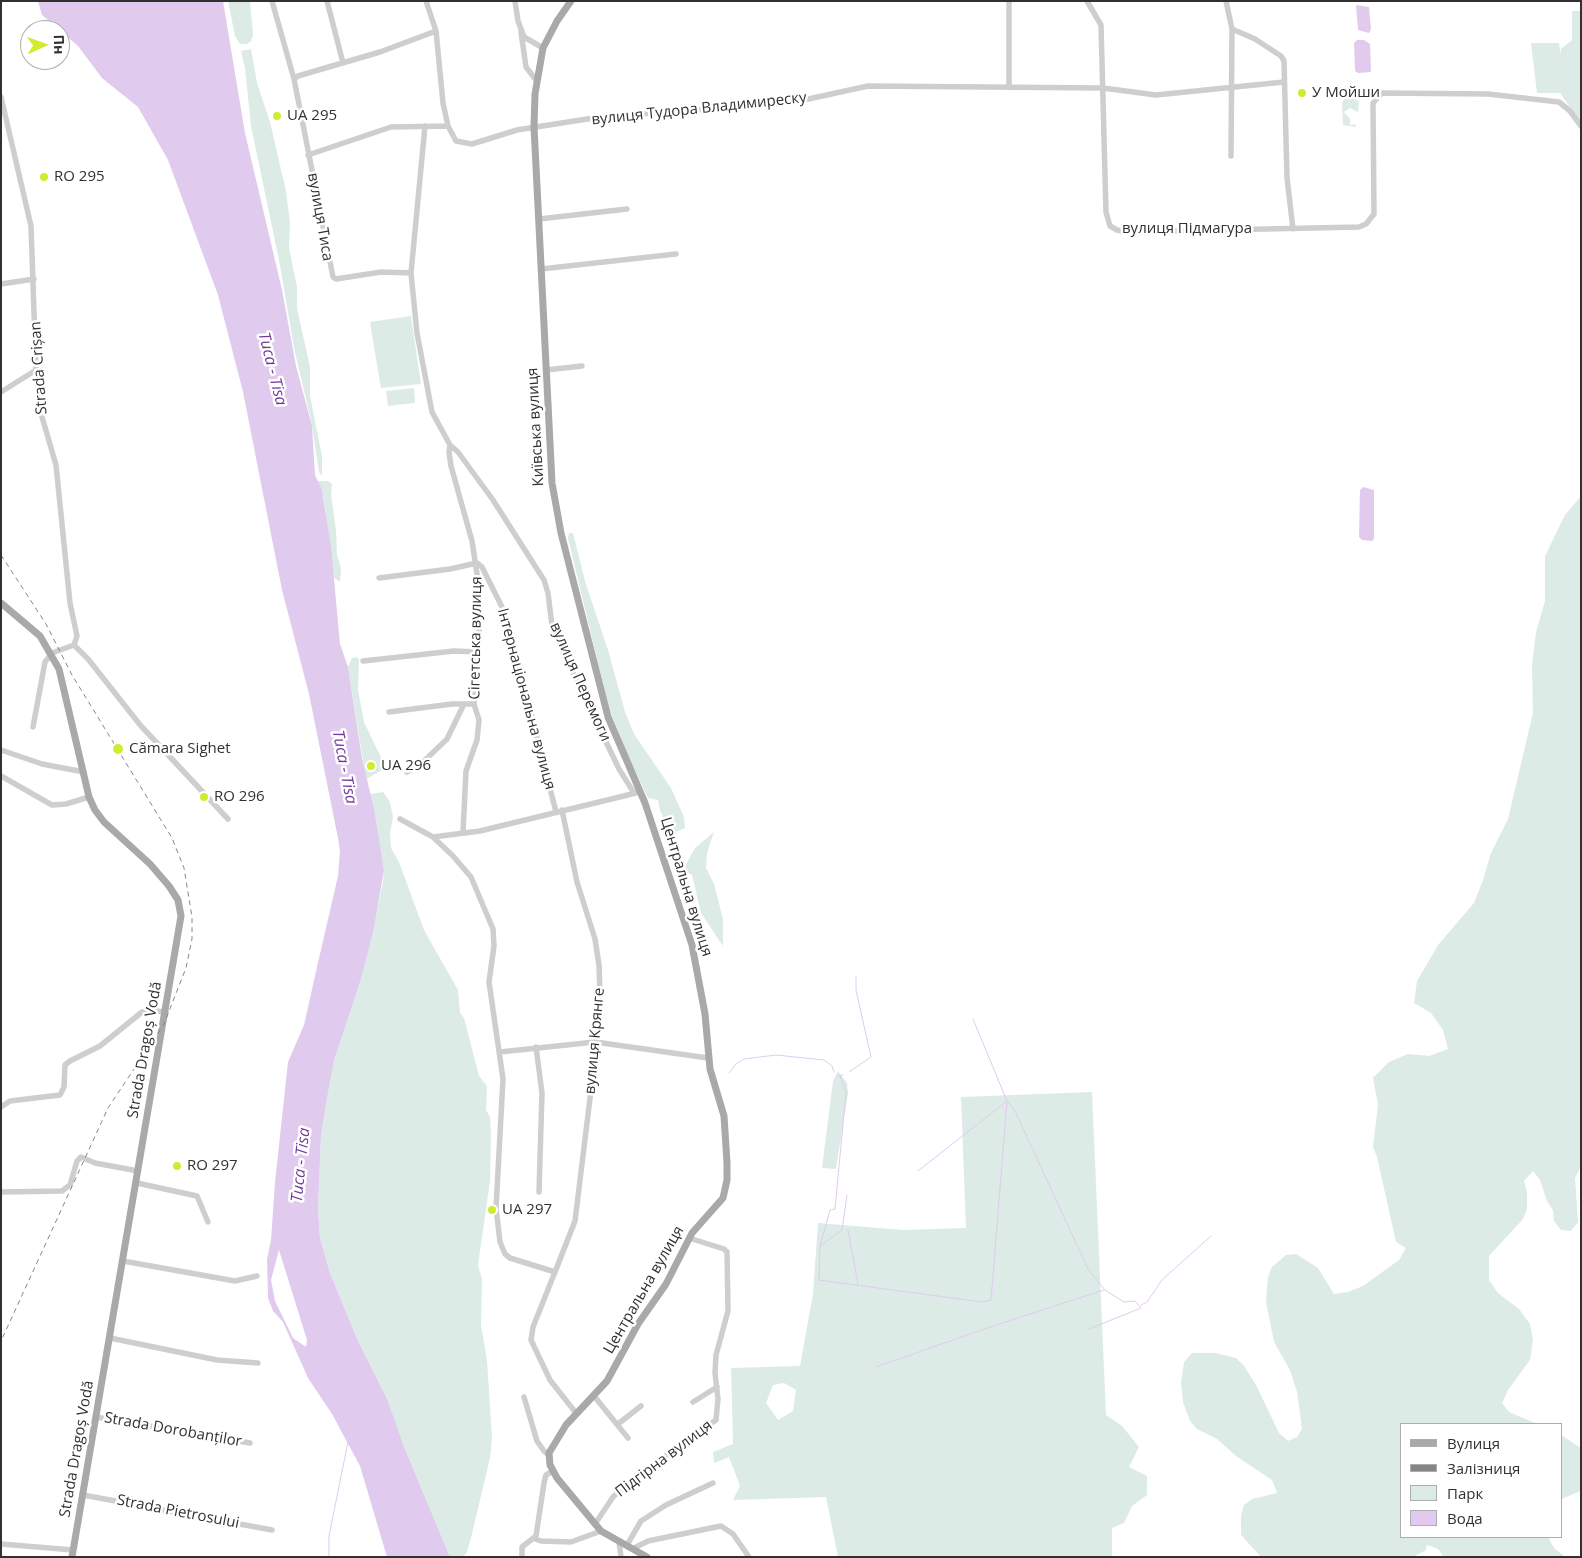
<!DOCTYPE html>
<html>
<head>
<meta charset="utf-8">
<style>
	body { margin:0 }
	#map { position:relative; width:1582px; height:1558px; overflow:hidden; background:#fff; font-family:"Open Sans",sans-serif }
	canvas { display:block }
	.frame { position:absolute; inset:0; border:2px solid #313131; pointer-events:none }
	.legend { position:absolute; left:1400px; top:1423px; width:162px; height:115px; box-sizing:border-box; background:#fff; border:1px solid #adadad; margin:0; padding:6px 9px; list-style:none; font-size:15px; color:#313131 }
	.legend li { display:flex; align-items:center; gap:10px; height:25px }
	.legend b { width:25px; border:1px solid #adadad }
	.north { position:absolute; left:20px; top:20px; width:50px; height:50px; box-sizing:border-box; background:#fff; border:1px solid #adadad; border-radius:50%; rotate:88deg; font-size:14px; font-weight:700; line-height:20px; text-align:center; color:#313131 }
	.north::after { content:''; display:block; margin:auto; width:18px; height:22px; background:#d2eb30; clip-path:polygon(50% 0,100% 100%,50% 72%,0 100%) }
</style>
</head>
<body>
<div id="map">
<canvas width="1582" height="1558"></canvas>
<div class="frame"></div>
<ul class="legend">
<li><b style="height:6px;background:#a9a9a9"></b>Вулиця</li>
<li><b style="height:6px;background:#868686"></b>Залізниця</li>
<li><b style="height:14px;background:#dcebe6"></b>Парк</li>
<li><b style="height:14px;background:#e0cbee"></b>Вода</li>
</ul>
<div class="north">Пн</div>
</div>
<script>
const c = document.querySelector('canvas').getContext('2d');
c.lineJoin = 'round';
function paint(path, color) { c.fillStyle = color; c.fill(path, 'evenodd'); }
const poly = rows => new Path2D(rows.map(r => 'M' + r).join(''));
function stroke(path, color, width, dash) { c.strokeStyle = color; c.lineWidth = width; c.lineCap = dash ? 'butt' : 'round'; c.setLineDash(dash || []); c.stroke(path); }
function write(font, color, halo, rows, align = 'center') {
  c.font = font + ' "Open Sans",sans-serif'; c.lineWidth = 5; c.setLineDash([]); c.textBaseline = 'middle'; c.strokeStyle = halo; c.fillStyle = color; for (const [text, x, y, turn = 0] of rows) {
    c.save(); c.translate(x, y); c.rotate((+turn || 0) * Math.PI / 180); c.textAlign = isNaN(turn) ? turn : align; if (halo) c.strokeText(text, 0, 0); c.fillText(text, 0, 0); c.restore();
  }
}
const green = poly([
	[228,1,250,1,253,35,251,41,247,44,240,44,235,36],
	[1572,11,1581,11,1581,123,1560,93,1537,93,1531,43,1559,43,1561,55,1561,49,1572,40],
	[251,49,257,83,270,122,286,191,290,223,289,248,297,287,297,308,310,367,310,396,322,456,322,476,319,472,311,420,294,348,280,265,251,126,245,68,241,51],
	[1346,96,1353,96,1359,102,1358,112,1350,108,1344,112,1350,119,1350,125,1355,124,1356,127,1343,125,1342,103],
	[411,316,421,384,381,388,370,322],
	[414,388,415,403,388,406,386,391],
	[317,481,328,481,332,484,331,494,336,531,337,554,341,569,340,582,333,577,324,499],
	[1581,496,1581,1166,1575,1178,1578,1222,1571,1231,1561,1230,1554,1221,1553,1210,1547,1201,1540,1180,1533,1171,1524,1181,1527,1192,1527,1209,1523,1219,1489,1256,1489,1280,1498,1293,1519,1309,1530,1324,1533,1340,1530,1360,1508,1390,1502,1403,1509,1412,1537,1424,1401,1424,1401,1537,1548,1537,1554,1548,1565,1557,1444,1557,1438,1549,1427,1545,1426,1550,1413,1557,1261,1557,1241,1535,1241,1515,1244,1505,1252,1499,1277,1493,1272,1480,1236,1456,1217,1439,1197,1429,1190,1421,1183,1402,1181,1383,1184,1362,1192,1353,1215,1353,1236,1358,1244,1366,1256,1385,1279,1433,1288,1441,1297,1437,1302,1429,1297,1392,1290,1370,1274,1342,1266,1302,1268,1277,1272,1267,1286,1255,1296,1254,1318,1268,1334,1294,1348,1292,1363,1286,1399,1260,1406,1248,1396,1242,1377,1157,1373,1147,1378,1104,1373,1078,1389,1062,1408,1054,1429,1056,1448,1049,1443,1030,1431,1013,1414,1003,1417,981,1438,945,1474,903,1483,880,1491,853,1508,819,1533,713,1532,665,1536,632,1545,601,1545,556,1565,515],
	[569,533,573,533,585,581,608,650,625,712,634,734,671,788,684,817,685,828,671,834,660,810,658,800,648,798,629,758,609,709,568,538],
	[356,657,359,659,358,690,364,722,386,768,366,779,348,667,352,658],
	[383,792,390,802,393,817,390,833,391,848,399,862,424,930,458,990,460,1013,464,1018,479,1076,487,1086,486,1110,490,1117,491,1133,490,1181,478,1265,482,1279,481,1325,487,1360,492,1438,490,1458,471,1538,466,1554,461,1557,450,1557,405,1449,388,1401,358,1341,330,1273,320,1238,318,1210,321,1136,326,1104,334,1061,361,979,383,882,384,870,370,794],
	[714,832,707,853,706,868,714,884,723,919,723,946,701,913,692,875,683,870,695,848],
	[838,1071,847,1083,848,1093,836,1169,822,1168,833,1081],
	[1092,1092,1106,1415,1122,1426,1139,1447,1129,1467,1147,1476,1147,1495,1132,1506,1124,1523,1112,1528,1112,1557,838,1557,826,1497,733,1500,740,1486,729,1457,714,1463,713,1452,733,1444,731,1368,800,1366,813,1294,818,1223,903,1230,966,1228,961,1097],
	[784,1383,796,1390,793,1411,778,1420,766,1403,773,1385],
	[1561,1435,1581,1448,1581,1491,1561,1499]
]);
const water = poly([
	[38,1,223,1,245,133,282,290,296,366,312,426,315,475,322,490,331,547,340,644,348,667,362,758,374,809,384,870,373,932,361,979,334,1061,326,1104,321,1136,318,1210,320,1238,330,1273,358,1341,388,1401,405,1449,450,1557,387,1557,360,1466,332,1414,308,1378,283,1322,273,1311,268,1298,267,1259,271,1240,275,1182,288,1062,304,1025,317,967,338,876,340,851,338,838,309,694,282,590,243,392,218,295,168,160,138,107,102,78,78,46,42,15],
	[279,1250,307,1340,306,1347,293,1338,275,1301,271,1280],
	[1356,5,1369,7,1371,29,1369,33,1358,30],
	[1357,40,1364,40,1370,44,1371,72,1358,73,1355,71,1354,43],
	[1363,487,1374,490,1374,539,1372,541,1362,540,1359,537,1360,490]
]);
const stream = poly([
	[973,1019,1007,1101,1015,1111,1088,1269,1105,1290,1124,1302,1135,1301,1141,1308,1089,1329],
	[849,1072,871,1057,856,990,856,977],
	[729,1073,736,1064,744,1059,776,1055,824,1060,832,1066,834,1072],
	[838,1076,843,1075],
	[840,1076,846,1092,835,1209,830,1210,820,1246,842,1230,847,1195],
	[848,1230,858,1284],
	[820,1246,819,1280,982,1302,991,1300,1007,1101,918,1171],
	[1141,1305,1147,1302,1162,1280,1211,1236],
	[876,1367,990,1327,1104,1290],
	[329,1557,329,1536,348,1442]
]);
const minor = poly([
	[272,1,294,79,333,277,336,279,381,272,411,273],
	[327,1,343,63],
	[426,1,436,31,443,103,448,126],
	[515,1,518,21,524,37,543,48],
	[1009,1,1009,87],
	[1087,1,1101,25,1106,212,1110,226,1117,230,1126,232,1359,227,1366,224,1374,214,1373,103,1382,93,1488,94,1559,102,1570,111,1581,126],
	[1226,1,1232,29,1231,156],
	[1232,29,1255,39,1281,56,1284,61,1287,178,1293,229],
	[521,32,526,67,536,80],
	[294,79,298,76,380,52,436,31],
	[1,97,31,226,36,370,40,410,56,465,70,603,77,636,74,645,52,653,45,662,33,727],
	[425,126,411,273,417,333,432,412,450,445,458,452,493,500,544,580,548,593,552,626,562,650,619,769,634,793],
	[308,155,391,127,448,126,456,141,472,144,517,130,600,117,790,103,868,86,1103,88,1156,95,1284,82],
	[539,219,627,209],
	[541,269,676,254],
	[1,284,34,279],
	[546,370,582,366],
	[1,392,36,370],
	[450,445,449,452,451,466,472,541,479,587,479,652,474,704,479,720,477,740,466,771,463,832],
	[379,578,450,569,477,563,482,567,506,615,556,812],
	[74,645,88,659,141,726,228,819],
	[363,661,454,651,479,652],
	[389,712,452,704,474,704],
	[1,750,42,764,84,772],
	[407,772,420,765,447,739,464,704],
	[1,776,52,805,66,804,89,797],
	[400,819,433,837,453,856,471,877,493,929,494,946,489,982,503,1079,496,1208,500,1242,505,1254,510,1258,555,1272,533,1327,531,1340,550,1380,576,1413],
	[433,837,480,831,636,793],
	[536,1047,542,1093,539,1192],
	[500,1052,595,1042,708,1058],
	[1,1107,10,1101,60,1095,64,1087,65,1065,70,1061,100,1046,142,1012,148,1010,166,1012],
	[137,1183,197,1196,208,1222],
	[1,1192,62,1191,70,1185,77,1161,81,1157,95,1163,138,1171],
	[123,1261,235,1281,257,1276],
	[555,1272,575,1221,593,1074,600,994,599,965,595,939,577,882,562,810],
	[110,1338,217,1360,258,1363],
	[594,1396,628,1438],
	[524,1397,537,1441,544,1451,549,1455],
	[693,1402,717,1387],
	[96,1417,250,1443],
	[618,1424,641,1406],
	[83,1495,272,1530],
	[595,1524,613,1497,633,1479,716,1420,718,1399,715,1373,716,1355,728,1311,727,1252,724,1249,689,1238],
	[535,1539,541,1541,571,1542,601,1531],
	[619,1542,621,1557],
	[1,1544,73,1550],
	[627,1545,641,1521,666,1505,713,1483],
	[634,1548,648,1541,721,1526,733,1534,749,1557],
	[522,1557,522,1547,536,1536,544,1483,546,1475,553,1471]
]);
const major = poly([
	[571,1,557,21,543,48,535,94,534,127,552,483,561,533,608,717,645,803,692,945,705,1014,710,1069,724,1116,727,1163,727,1180,723,1198,692,1233,666,1284,638,1324,607,1381,566,1425,549,1453,550,1465,557,1478,601,1531,647,1557],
	[1,603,40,636,59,669,89,797,95,810,104,822,150,864,169,886,178,900,181,916,72,1557]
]);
const rail = poly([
	[1,555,46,624,72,675,172,838,184,868,192,917,192,939,186,968,164,1024,108,1108,1,1341]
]);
const markers = [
	[1302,93,5,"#d2eb30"],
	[277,116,5,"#d2eb30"],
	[44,177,5,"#d2eb30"],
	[118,749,6,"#d2eb30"],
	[371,766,5,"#d2eb30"],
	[204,797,5,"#d2eb30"],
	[177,1166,5,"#d2eb30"],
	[492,1210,5,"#d2eb30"]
];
const poiNames = [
	["У Мойши",1312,93],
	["UA 295",287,116],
	["RO 295",54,177],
	["Cămara Sighet",129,749],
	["UA 296",381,766],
	["RO 296",214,797],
	["RO 297",187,1166],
	["UA 297",502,1210]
];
const streetNames = [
	["вулиця Тудора Владимиреску",699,109,-6],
	["вулиця Тиса",320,217,80],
	["вулиця Підмагура",1187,229],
	["Strada Crișan",39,368,-94],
	["Київська вулиця",536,427,-93],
	["Сігетська вулиця",476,638,-89],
	["вулиця Перемоги",580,682,66],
	["Інтернаціональна вулиця",526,699,75],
	["Центральна вулиця",686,887,73],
	["вулиця Крянге",595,1041,-85],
	["Strada Dragoș Vodă",145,1050,-80],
	["Центральна вулиця",644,1290,-60],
	["Strada Dorobanților",173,1430,10],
	["Strada Dragoș Vodă",77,1449,-80],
	["Підгірна вулиця",664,1459,-37],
	["Strada Pietrosului",178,1512,11]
];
const waterNames = [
	["Тиса - Tisa",272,369,76],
	["Тиса - Tisa",344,767,79],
	["Тиса - Tisa",301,1165,-84]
];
paint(green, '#dcebe6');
paint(water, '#e0cbee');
stroke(stream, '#e0cbee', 1);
stroke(minor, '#cecece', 5.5);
stroke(major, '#a9a9a9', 7);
stroke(rail, '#868686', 1, [5, 4]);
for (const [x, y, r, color] of markers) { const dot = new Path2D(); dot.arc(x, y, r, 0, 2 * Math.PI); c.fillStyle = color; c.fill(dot); stroke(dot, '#fff', 2); }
write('15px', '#313131', '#fff', poiNames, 'left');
write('15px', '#313131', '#fff', streetNames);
write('italic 16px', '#723b97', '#fff', waterNames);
</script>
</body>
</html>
